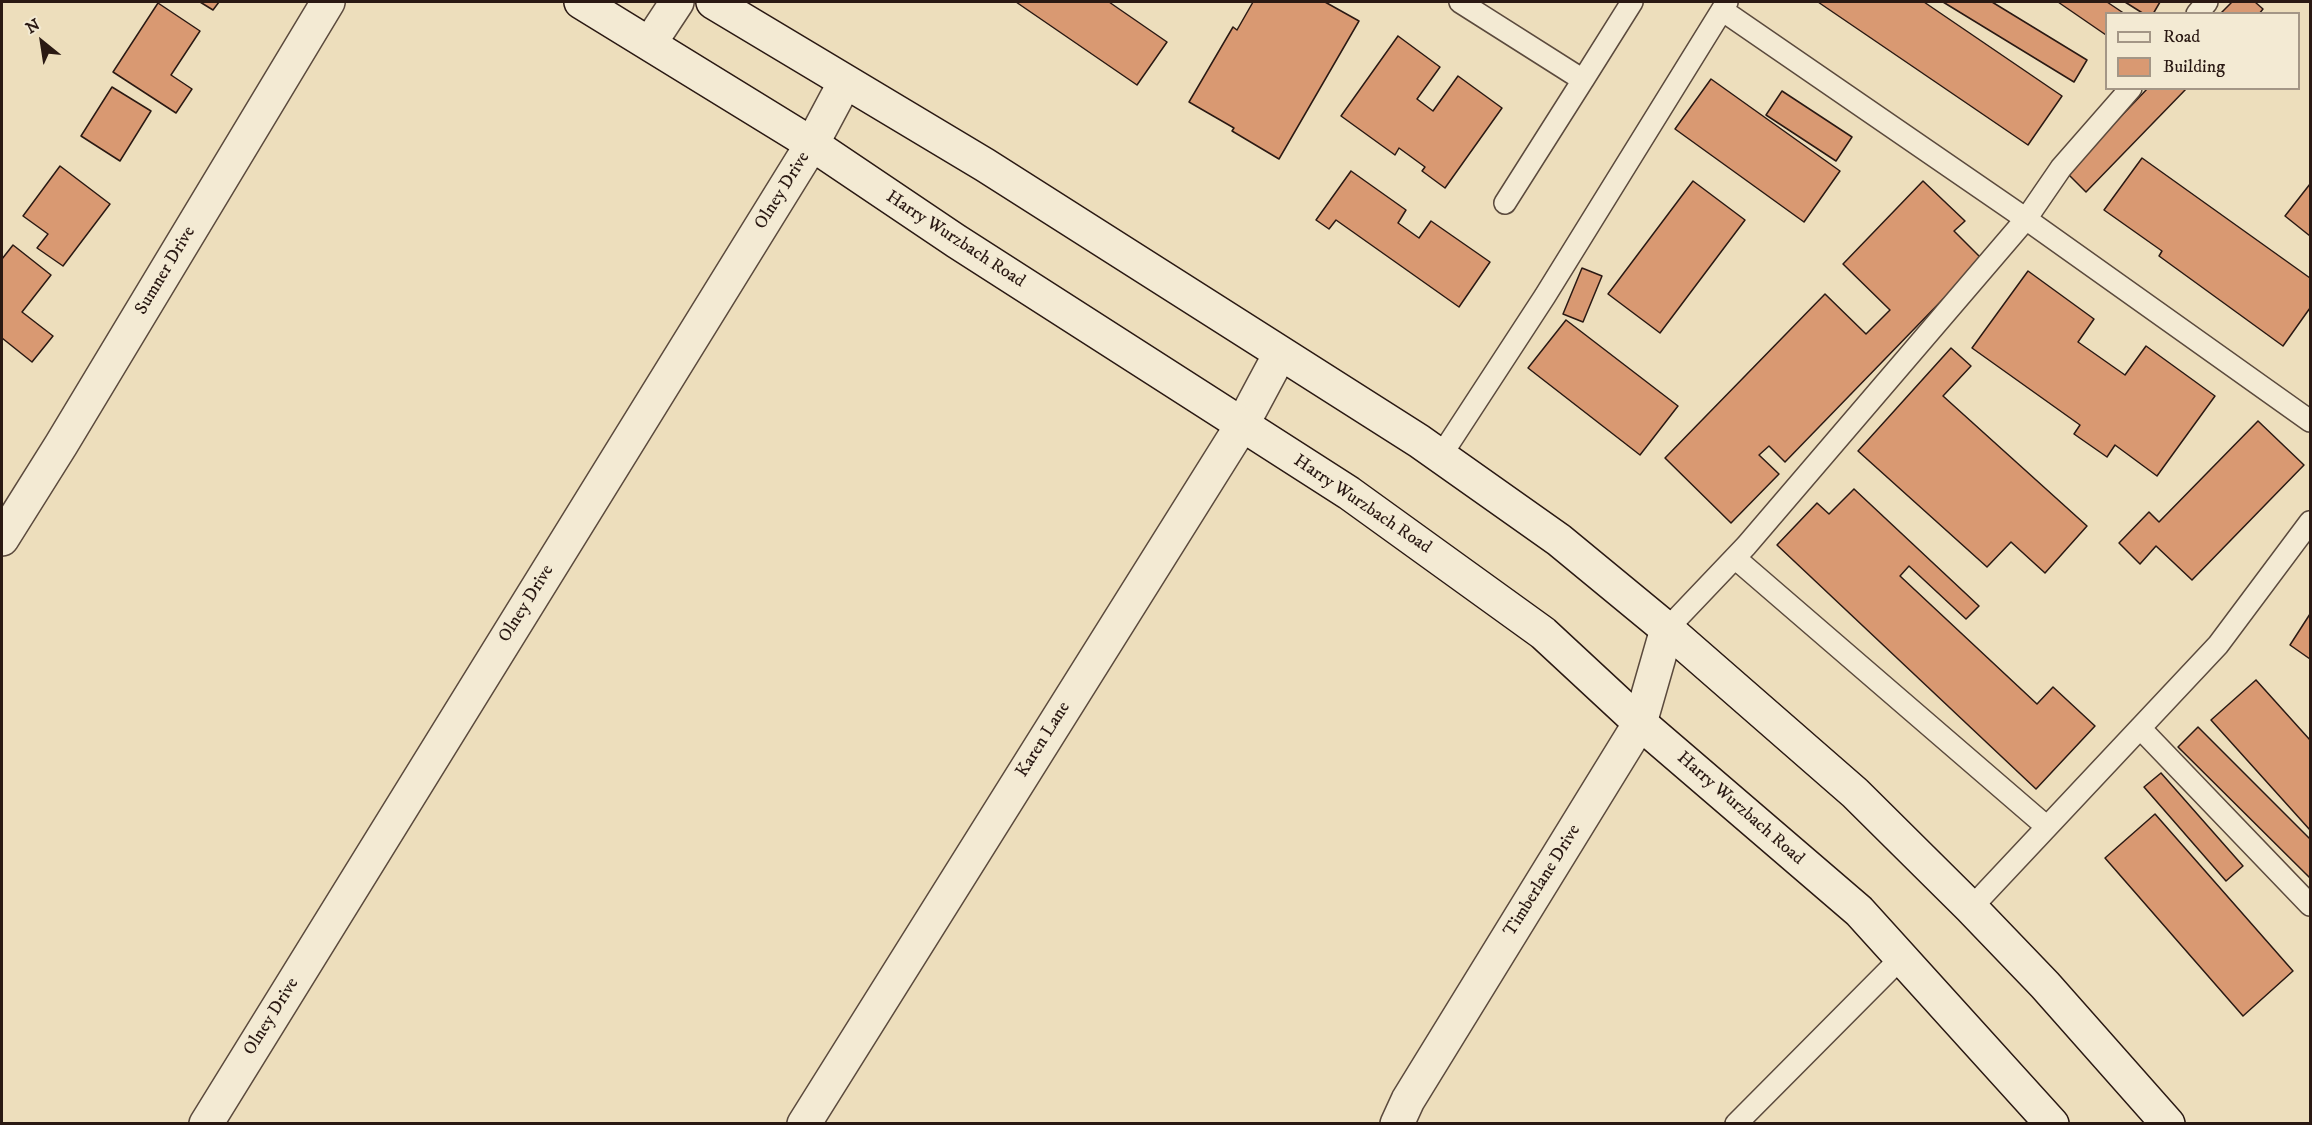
<!DOCTYPE html>
<html>
<head>
<meta charset="utf-8">
<style>
	body { margin:0 }
	#map { position:relative; width:2312px; height:1125px; overflow:hidden; background:#eddebc; font-family:"IM FELL DW Pica",serif }
	canvas { display:block }
	.frame { position:absolute; inset:0; border:3px solid #2a1913; pointer-events:none }
	.legend { position:absolute; left:2105px; top:12px; width:195px; height:78px; box-sizing:border-box; background:#f3ead3; border:2px solid #a39686; margin:0; padding:8px 10px; list-style:none; font-size:18px; color:#2a1913 }
	.legend li { display:flex; align-items:center; gap:12px; height:30px }
	.legend b { width:30px; border:2px solid #a39686 }
	.north { position:absolute; left:12px; top:12px; width:60px; height:60px; -webkit-text-stroke:4px #f3ead3; paint-order:stroke; rotate:330deg; font-size:16px; font-weight:700; line-height:24px; text-align:center; color:#2a1913 }
	.north::after { content:''; display:block; margin:auto; width:21px; height:27px; background:#2a1913; clip-path:polygon(50% 0,100% 100%,50% 72%,0 100%) }
</style>
</head>
<body>
<div id="map">
<canvas width="2312" height="1125"></canvas>
<div class="frame"></div>
<ul class="legend">
<li><b style="height:8px;background:#f3ead3"></b>Road</li>
<li><b style="height:16px;background:#d99972"></b>Building</li>
</ul>
<div class="north">N</div>
</div>
<script>
const c = document.querySelector('canvas').getContext('2d');
c.lineJoin = 'round';
function paint(path, color) { c.fillStyle = color; c.fill(path, 'evenodd'); }
const poly = rows => new Path2D(rows.map(r => 'M' + r).join(''));
function stroke(path, color, width, dash) { c.strokeStyle = color; c.lineWidth = width; c.lineCap = dash ? 'butt' : 'round'; c.setLineDash(dash || []); c.stroke(path); }
function write(font, color, halo, rows, align = 'center') {
  c.font = font + ' "IM FELL DW Pica",serif'; c.lineWidth = 4.5; c.setLineDash([]); c.textBaseline = 'middle'; c.strokeStyle = halo; c.fillStyle = color; for (const [text, x, y, turn = 0] of rows) {
    c.save(); c.translate(x, y); c.rotate((+turn || 0) * Math.PI / 180); c.textAlign = isNaN(turn) ? turn : align; if (halo) c.strokeText(text, 0, 0); c.fillText(text, 0, 0); c.restore();
  }
}
const building = poly([
	[200,2,219,2,213,10,200,2],
	[1016,2,1109,2,1167,42,1137,85,1016,2],
	[1253,2,1325,2,1359,21,1279,159,1232,131,1234,128,1189,102,1233,27,1237,30,1253,2],
	[1818,2,1924,2,2062,96,2028,145,1818,2],
	[1943,2,1992,2,2087,60,2074,82,1943,2],
	[2058,2,2107,2,2125,14,2106,14,2106,35,2058,2],
	[2125,2,2160,2,2153,14,2144,14,2125,2],
	[2232,2,2255,2,2263,9,2259,14,2220,14,2232,2],
	[158,3,200,31,171,75,192,89,176,113,113,72,158,3],
	[1398,36,1440,67,1417,99,1433,111,1458,76,1502,108,1445,188,1422,171,1425,167,1399,148,1395,155,1341,116,1398,36],
	[1711,79,1840,171,1804,222,1675,129,1711,79],
	[112,87,151,111,120,161,81,136,112,87],
	[2148,88,2187,88,2086,192,2067,173,2148,88],
	[1782,91,1852,137,1836,161,1766,115,1782,91],
	[2142,158,2310,278,2310,308,2283,346,2159,256,2162,251,2104,210,2142,158],
	[60,166,110,204,63,266,37,248,48,234,23,216,60,166],
	[1351,171,1406,210,1398,223,1419,238,1431,221,1490,262,1459,307,1336,220,1329,229,1316,220,1351,171],
	[1693,181,1745,220,1660,333,1608,294,1693,181],
	[1923,181,1965,221,1954,231,1982,259,1785,462,1769,446,1759,455,1779,474,1731,523,1665,458,1825,294,1866,334,1890,310,1843,264,1923,181],
	[2310,184,2310,236,2285,216,2310,184],
	[13,245,51,275,22,312,53,336,32,362,2,338,2,259,13,245],
	[1582,268,1602,276,1583,322,1563,314,1582,268],
	[2028,271,2094,319,2078,342,2125,375,2146,346,2215,396,2157,476,2115,445,2107,457,2074,434,2080,425,1972,348,2028,271],
	[1566,320,1678,406,1640,455,1528,368,1566,320],
	[1951,348,1971,366,1943,396,2087,526,2045,573,2011,542,1987,567,1858,451,1951,348],
	[2258,421,2304,465,2192,580,2156,546,2140,564,2119,543,2149,512,2159,522,2258,421],
	[1854,489,1979,606,1966,619,1909,566,1900,576,2037,704,2053,687,2095,726,2036,789,1777,545,1817,503,1829,514,1854,489],
	[2310,614,2310,659,2290,645,2310,614],
	[2256,680,2310,740,2310,830,2211,720,2256,680],
	[2198,727,2310,839,2310,878,2178,747,2198,727],
	[2161,773,2243,866,2226,881,2144,787,2161,773],
	[2155,814,2293,971,2243,1016,2105,858,2155,814]
]);
const lane = poly([
	[1460,2,1583,80,1632,2],
	[2197,14,2207,2],
	[2131,88,2061,168,2026,219,2310,421],
	[1505,203,1583,80],
	[1440,457,1545,296,1727,2],
	[1735,558,2047,827],
	[1667,629,1746,546,2026,219,1722,10],
	[2140,728,2310,905],
	[1971,908,2218,645,2310,522],
	[1736,1124,1901,958]
]);
const street = poly([
	[650,43,677,2],
	[2,539,61,445,328,2],
	[206,1124,812,144,845,82],
	[804,1124,1242,425,1280,354],
	[1397,1124,1408,1100,1640,723,1667,629]
]);
const secondary = poly([
	[581,2,812,144,956,241,1349,493,1543,633,1640,723,1859,911,2052,1124],
	[713,2,985,165,1419,441,1559,540,1667,629,1855,793,1971,908,2045,985,2168,1124]
]);
const streetNames = [
	["Olney Drive",783,191,-58],
	["Harry Wurzbach Road",955,240,33],
	["Sumner Drive",166,271,-59],
	["Harry Wurzbach Road",1362,505,34],
	["Olney Drive",527,604,-58],
	["Karen Lane",1044,740,-58],
	["Harry Wurzbach Road",1740,809,41],
	["Timberlane Drive",1543,881,-58],
	["Olney Drive",272,1017,-58]
];
paint(building, '#d99972');
stroke(building, '#2a1913', 1.5);
stroke(lane, '#5b4a3d', 24);
stroke(street, '#5b4a3d', 36);
stroke(secondary, '#2a1913', 36);
stroke(lane, '#f3ead3', 21);
stroke(street, '#f3ead3', 33);
stroke(secondary, '#f3ead3', 33);
write('18px', '#2a1913', '#f3ead3', streetNames);
</script>
</body>
</html>
